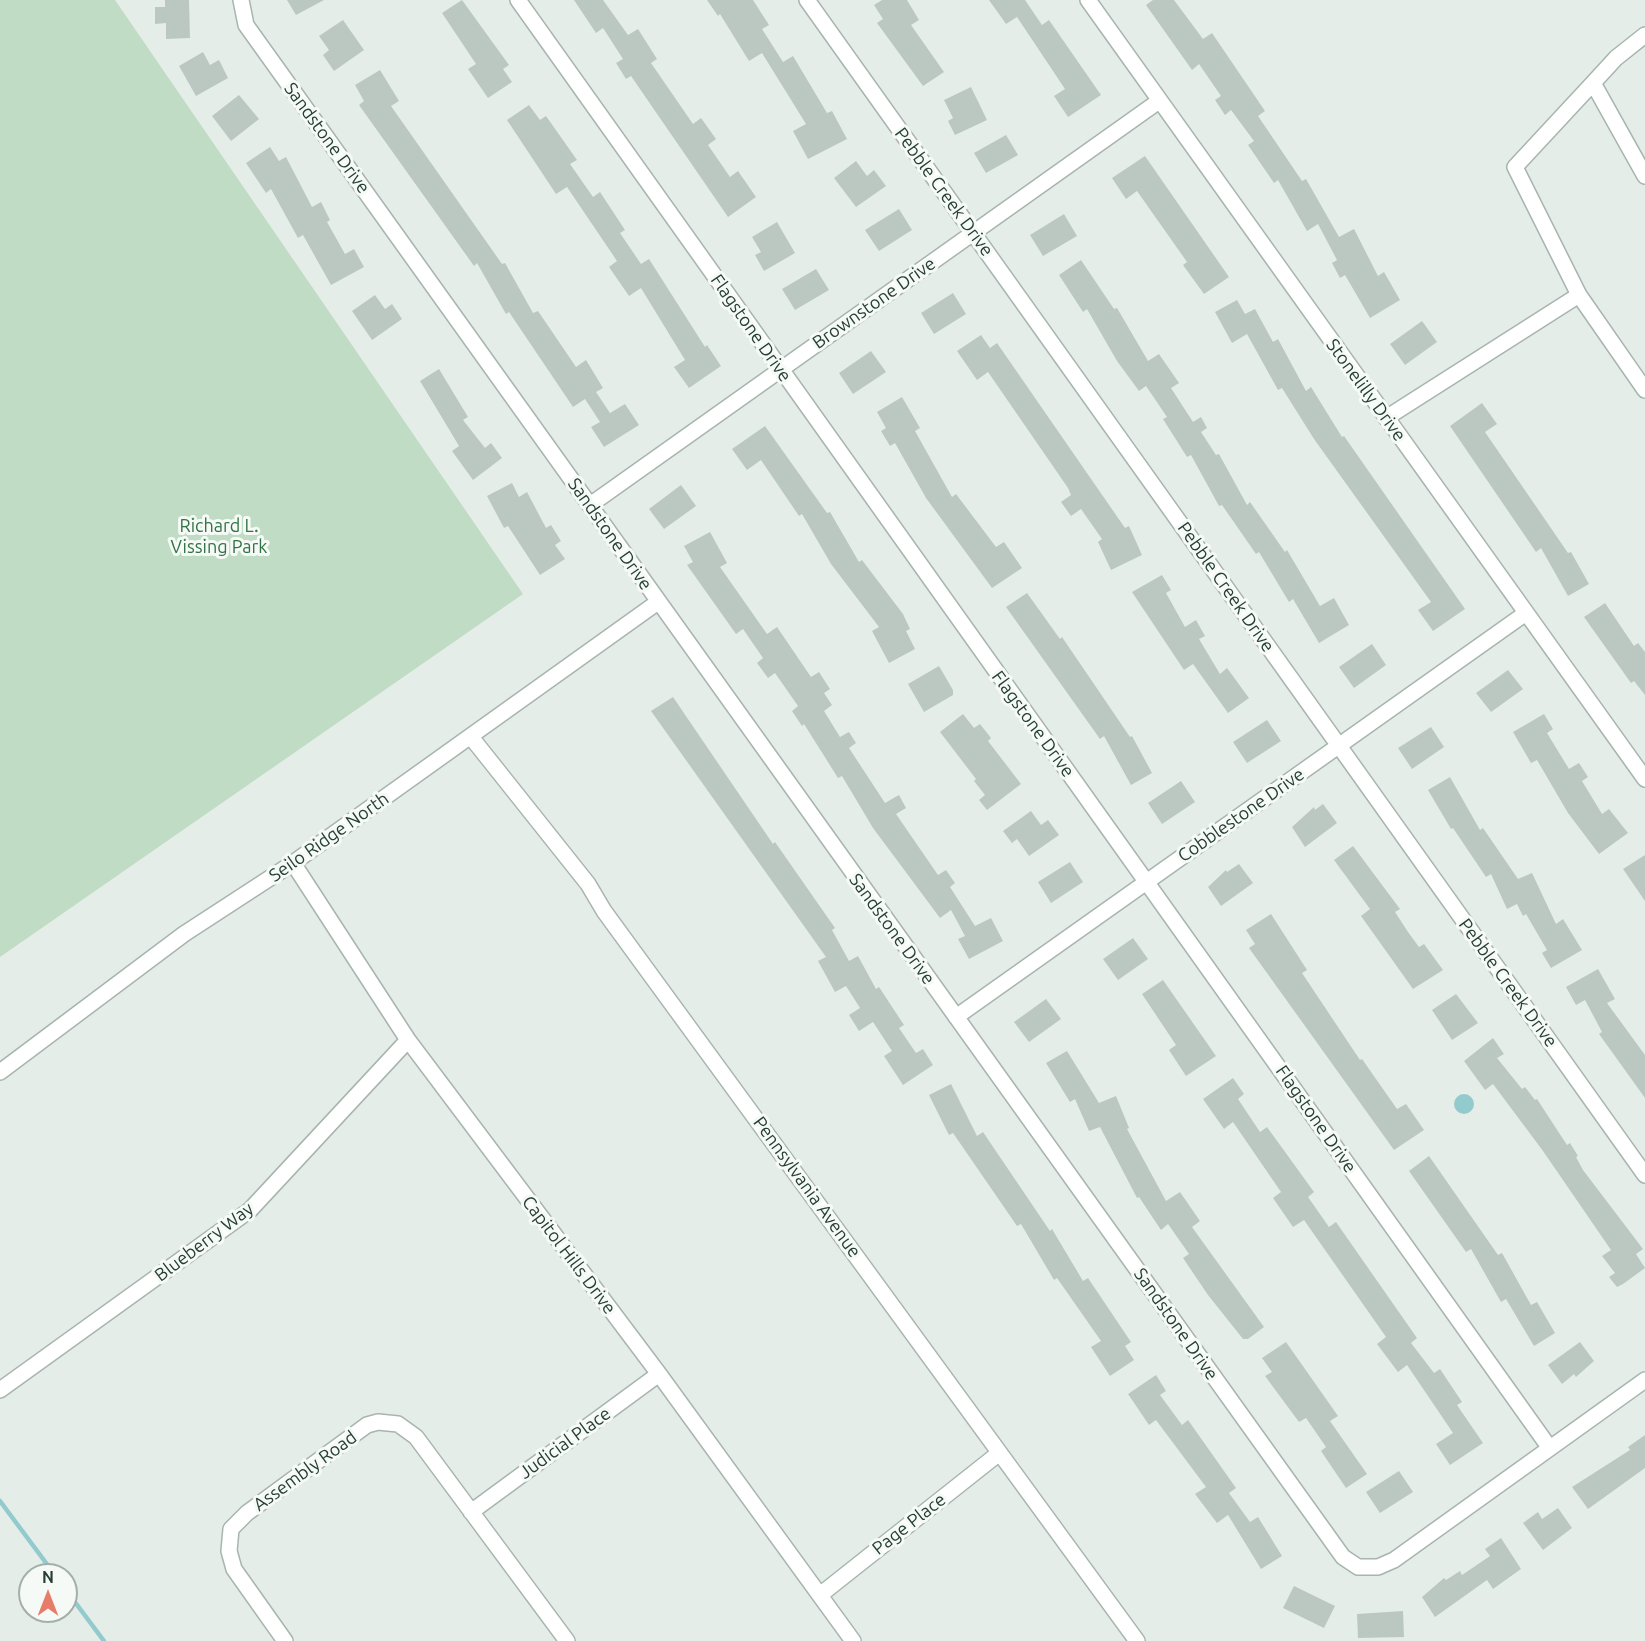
<!DOCTYPE html>
<html>
<head>
<meta charset="utf-8">
<style>
	body { margin:0 }
	#map { position:relative; width:1645px; height:1641px; overflow:hidden; background:#e5ede9; font-family:Ubuntu,sans-serif }
	canvas { display:block }
	.north { position:absolute; left:18px; top:1563px; width:60px; height:60px; box-sizing:border-box; background:#f6faf7; border:2px solid #a3afa9; border-radius:50%; rotate:0deg; font-size:16px; font-weight:700; line-height:24px; text-align:center; color:#263e35 }
	.north::after { content:''; display:block; margin:auto; width:21px; height:27px; background:#e77c69; clip-path:polygon(50% 0,100% 100%,50% 72%,0 100%) }
</style>
</head>
<body>
<div id="map">
<canvas width="1645" height="1641"></canvas>
<div class="north">N</div>
</div>
<script>
const c = document.querySelector('canvas').getContext('2d');
c.lineJoin = 'round';
function paint(path, color) { c.fillStyle = color; c.fill(path, 'evenodd'); }
const poly = rows => new Path2D(rows.map(r => 'M' + r).join(''));
function stroke(path, color, width, dash) { c.strokeStyle = color; c.lineWidth = width; c.lineCap = dash ? 'butt' : 'round'; c.setLineDash(dash || []); c.stroke(path); }
function write(font, color, halo, rows, align = 'center') {
  c.font = font + ' Ubuntu,sans-serif'; c.lineWidth = 6; c.setLineDash([]); c.textBaseline = 'middle'; c.strokeStyle = halo; c.fillStyle = color; for (const [text, x, y, turn = 0] of rows) {
    c.save(); c.translate(x, y); c.rotate((+turn || 0) * Math.PI / 180); c.textAlign = isNaN(turn) ? turn : align; if (halo) c.strokeText(text, 0, 0); c.fillText(text, 0, 0); c.restore();
  }
}
const green = poly([
	[0,0,115,0,523,594,0,957]
]);
const water = poly([
	'1454 1104a10 10 0 1 1 20 0a10 10 0 1 1-20 0Z'
]);
const stream = poly([
	[0,1501,55,1575],
	[66,1590,104,1641]
]);
const building = poly([
	[165,0,189,0,190,38,166,39,166,23,155,24,155,7,165,7],
	[287,0,324,0,296,15],
	[462,0,509,65,503,69,512,82,488,98,468,69,476,64,442,13],
	[574,0,603,0,628,35,638,29,657,59,651,63,693,124,701,118,716,139,708,145,730,177,738,171,756,197,728,217,631,76,626,79,616,63,623,59,603,28,596,33],
	[707,0,753,0,769,25,762,29,783,62,793,56,827,113,832,111,847,139,808,159,793,131,806,124,762,53,749,61,720,14,718,16],
	[882,0,907,0,919,20,911,25,944,72,923,86,877,23,883,19,874,5],
	[989,0,1025,0,1042,25,1049,20,1101,95,1068,117,1054,96,1065,89,1017,17,1006,24],
	[1153,0,1174,0,1203,39,1212,33,1265,111,1258,116,1302,181,1306,179,1339,237,1354,229,1378,276,1384,272,1400,300,1370,318,1345,275,1340,278,1332,263,1337,260,1318,224,1307,231,1278,180,1274,183,1248,145,1254,141,1231,110,1225,115,1215,100,1221,96,1199,64,1192,70,1146,5],
	[343,20,364,50,334,71,323,55,329,50,319,36],
	[203,52,210,65,219,60,228,78,196,96,179,66],
	[380,70,399,101,391,106,502,264,505,263,533,313,538,311,576,367,586,360,603,388,596,392,610,413,625,404,639,425,604,447,591,427,600,422,585,399,573,407,509,312,506,314,477,263,474,266,359,105,364,101,355,85],
	[971,87,987,120,955,135,948,121,953,118,944,100],
	[239,95,259,119,231,141,212,116],
	[529,105,540,120,546,116,577,160,570,164,593,197,600,192,625,230,620,233,641,264,649,259,705,347,707,345,721,366,689,388,674,367,685,360,641,288,629,296,609,267,617,261,567,187,556,194,507,120],
	[1006,135,1018,155,986,173,974,153],
	[270,147,279,161,286,157,312,207,321,202,330,220,327,222,345,254,354,249,364,267,331,285,303,235,298,238,271,189,266,193,246,163],
	[1145,156,1229,277,1204,294,1183,265,1187,262,1137,191,1126,199,1112,178],
	[856,161,867,176,874,170,886,186,856,207,834,178],
	[899,209,912,230,879,251,865,230],
	[1064,214,1077,236,1043,256,1030,235],
	[777,222,795,253,764,271,755,255,761,252,752,237],
	[1081,260,1114,309,1117,308,1148,361,1159,354,1179,383,1171,388,1193,422,1201,417,1207,428,1201,432,1216,455,1219,454,1247,505,1250,502,1285,552,1287,550,1320,606,1334,598,1349,625,1319,643,1293,599,1289,602,1259,552,1256,554,1222,505,1219,506,1191,455,1187,457,1163,419,1167,417,1146,386,1139,391,1117,361,1087,309,1083,312,1059,275],
	[816,269,829,290,795,310,782,289],
	[953,293,966,314,934,334,921,313],
	[375,295,385,309,392,304,402,319,372,340,352,311],
	[1237,300,1245,314,1255,309,1273,342,1278,339,1306,391,1311,387,1342,437,1344,436,1465,609,1433,631,1418,610,1431,602,1314,439,1282,388,1278,390,1247,334,1232,343,1215,312],
	[1422,321,1437,342,1405,365,1390,344],
	[981,335,990,348,997,343,1125,528,1129,526,1142,555,1111,570,1098,542,1102,539,1081,509,1071,516,1061,502,1071,495,1068,488,988,372,977,380,957,351],
	[871,351,886,372,853,394,839,373],
	[439,369,468,417,463,420,485,448,491,443,502,458,473,480,452,451,459,446,420,381],
	[902,397,920,428,915,431,952,497,956,494,996,547,1004,542,1022,568,992,588,926,498,895,443,890,446,881,431,886,428,877,412],
	[1482,403,1497,424,1485,432,1568,553,1571,552,1589,584,1568,596,1541,548,1536,552,1450,426],
	[765,426,827,513,830,512,859,562,862,560,903,614,910,629,906,631,915,649,889,663,872,631,879,627,831,564,802,514,799,516,761,460,747,470,732,449],
	[512,483,519,497,527,492,546,528,551,525,561,541,555,545,565,559,540,575,508,526,504,528,487,496],
	[681,485,696,506,664,529,649,509],
	[710,532,727,563,720,567,767,634,777,627,811,677,819,672,830,689,824,693,832,705,824,711,840,737,849,732,856,743,849,748,885,803,899,795,906,808,896,814,938,875,946,870,955,883,950,887,975,926,991,918,1003,941,969,959,958,939,965,936,951,910,940,918,873,828,842,776,838,778,804,724,802,726,792,711,798,706,775,673,768,678,757,663,763,658,743,629,736,634,687,565,693,562,684,546],
	[1162,575,1171,590,1166,593,1185,627,1196,620,1205,636,1199,639,1220,674,1227,668,1249,698,1228,713,1193,664,1184,670,1132,592],
	[1027,593,1060,639,1062,637,1130,737,1132,736,1152,773,1131,785,1104,736,1100,739,1006,607],
	[1605,603,1634,646,1638,643,1645,652,1645,695,1634,681,1631,683,1584,617],
	[1372,644,1386,665,1354,688,1339,667],
	[939,666,953,690,953,695,924,712,908,684],
	[1508,670,1523,689,1491,712,1476,693],
	[673,697,773,844,775,842,835,928,832,930,849,961,858,956,876,989,879,987,904,1025,899,1028,916,1053,923,1049,933,1065,903,1085,884,1056,892,1051,873,1022,859,1031,849,1015,860,1008,846,986,835,992,818,961,826,957,651,711],
	[963,714,974,728,980,724,991,738,988,741,1021,784,987,810,979,800,985,795,974,781,976,779,940,732],
	[1544,714,1553,729,1547,733,1569,769,1579,763,1588,777,1582,781,1602,814,1609,809,1628,833,1599,854,1568,813,1537,760,1531,763,1513,732],
	[1267,720,1281,741,1247,763,1233,742],
	[1431,727,1444,747,1412,769,1398,748],
	[1450,777,1480,830,1483,828,1518,879,1532,873,1556,924,1563,919,1582,950,1551,968,1542,953,1547,950,1526,914,1523,916,1517,904,1507,909,1491,874,1486,877,1453,828,1451,829,1428,790],
	[1181,781,1195,802,1162,824,1148,803],
	[1323,804,1337,823,1305,847,1292,827,1314,807,1315,810],
	[1031,811,1041,825,1048,820,1059,835,1029,856,1017,839,1012,843,1003,831],
	[1353,846,1400,909,1395,912,1408,932,1419,947,1424,944,1443,970,1413,989,1361,916,1370,909,1334,860],
	[1645,855,1645,901,1623,869],
	[1070,862,1083,882,1051,903,1038,882],
	[1239,864,1253,883,1221,906,1208,887,1226,870,1227,872],
	[1271,914,1307,970,1302,973,1360,1060,1362,1059,1397,1109,1406,1104,1424,1130,1394,1150,1249,948,1255,944,1246,930],
	[1133,938,1148,959,1118,980,1103,959],
	[1598,969,1615,999,1607,1003,1645,1055,1645,1098,1599,1034,1602,1032,1585,1000,1576,1005,1566,987],
	[1163,980,1216,1056,1186,1076,1169,1050,1176,1045,1142,994],
	[1456,994,1478,1023,1452,1040,1432,1010],
	[1046,999,1061,1019,1029,1042,1014,1022],
	[1493,1038,1504,1054,1497,1058,1522,1089,1525,1087,1535,1100,1537,1099,1567,1145,1570,1143,1578,1156,1576,1157,1583,1170,1643,1249,1636,1254,1645,1268,1623,1284,1617,1287,1609,1277,1615,1273,1602,1256,1611,1250,1543,1151,1493,1084,1485,1090,1464,1061],
	[1067,1051,1099,1103,1116,1096,1129,1128,1127,1129,1166,1201,1180,1192,1200,1221,1192,1227,1264,1327,1248,1339,1243,1339,1208,1295,1183,1258,1189,1254,1168,1224,1161,1230,1139,1197,1137,1198,1100,1127,1089,1131,1075,1099,1070,1102,1046,1063],
	[1233,1078,1244,1094,1238,1099,1260,1132,1267,1127,1314,1192,1308,1197,1329,1227,1336,1222,1417,1338,1411,1343,1434,1373,1440,1369,1462,1402,1457,1405,1483,1443,1450,1465,1436,1444,1453,1433,1407,1365,1398,1372,1377,1344,1386,1337,1304,1220,1293,1227,1273,1198,1281,1192,1233,1122,1224,1129,1203,1099],
	[951,1084,977,1136,983,1132,1050,1231,1052,1229,1083,1281,1088,1278,1131,1342,1125,1346,1134,1360,1110,1376,1091,1347,1101,1341,1057,1278,1054,1280,1021,1224,1017,1226,953,1133,949,1135,929,1095],
	[1429,1156,1498,1255,1502,1253,1531,1305,1537,1302,1555,1333,1534,1346,1506,1299,1501,1302,1471,1249,1466,1252,1409,1171],
	[1286,1342,1338,1416,1330,1421,1367,1474,1346,1488,1321,1451,1326,1447,1306,1418,1299,1422,1265,1376,1272,1372,1262,1358],
	[1580,1342,1594,1361,1576,1377,1574,1374,1562,1384,1548,1365],
	[1156,1375,1166,1391,1160,1395,1182,1425,1188,1420,1236,1488,1229,1493,1250,1522,1258,1517,1282,1556,1261,1569,1228,1515,1217,1523,1195,1494,1206,1487,1156,1420,1149,1425,1128,1394],
	[1645,1435,1645,1468,1588,1509,1572,1487,1630,1450,1628,1447],
	[1399,1471,1413,1492,1380,1513,1366,1492],
	[1558,1508,1572,1528,1543,1550,1523,1523,1538,1512,1542,1519],
	[1501,1538,1521,1569,1493,1589,1487,1580,1435,1617,1422,1597,1444,1578,1446,1580,1460,1571,1462,1575,1490,1556,1485,1549],
	[1294,1586,1335,1606,1324,1628,1283,1608],
	[1403,1611,1404,1637,1358,1638,1357,1614]
]);
const minor = poly([
	[241,0,246,25,1343,1557,1358,1567,1378,1567,1394,1560,1645,1380],
	[518,0,1549,1447],
	[807,0,1645,1175],
	[1088,0,1645,779],
	[1645,35,1616,58,1593,83,1645,176],
	[1593,83,1515,167,1579,295,1645,390],
	[1386,418,1579,295],
	[590,505,1159,101],
	[471,737,588,884,604,911,1137,1641],
	[293,863,408,1040,659,1374,853,1641],
	[956,1017,1526,613],
	[0,1072,184,934,293,863,658,602],
	[0,1390,250,1210,408,1040],
	[471,1512,659,1374],
	[820,1595,998,1454],
	[285,1641,234,1569,229,1551,231,1529,247,1513,367,1425,378,1422,398,1424,416,1437,567,1641]
]);
const streetNames = [
	["Sandstone Drive",327,138,54],
	["Pebble Creek Drive",944,192,54],
	["Brownstone Drive",874,303,-35],
	["Flagstone Drive",751,328,55],
	["Stonelilly Drive",1366,390,54],
	["Sandstone Drive",610,534,55],
	["Pebble Creek Drive",1226,587,55],
	["Flagstone Drive",1033,724,54],
	["Cobblestone Drive",1241,815,-35],
	["Seilo Ridge North",329,837,-35],
	["Sandstone Drive",892,929,54],
	["Pebble Creek Drive",1508,983,54],
	["Flagstone Drive",1316,1119,55],
	["Pennsylvania Avenue",807,1187,54],
	["Blueberry Way",204,1242,-37],
	["Capitol Hills Drive",569,1255,53],
	["Sandstone Drive",1176,1324,55],
	["Judicial Place",565,1443,-36],
	["Assembly Road",305,1471,-36],
	["Page Place",909,1524,-38]
];
const parkNames = [
	["Richard L.",219,526],
	["Vissing Park",219,547]
];
paint(green, '#c0dcc5');
paint(water, '#92cacd');
stroke(stream, '#92cacd', 4.5);
paint(building, '#bbc8c1');
stroke(minor, '#a8b5af', 18);
stroke(minor, '#fff', 15);
write('18px', '#263e35', '#f6faf7', streetNames);
write('18px', '#337245', '#f6faf7', parkNames);
</script>
</body>
</html>
